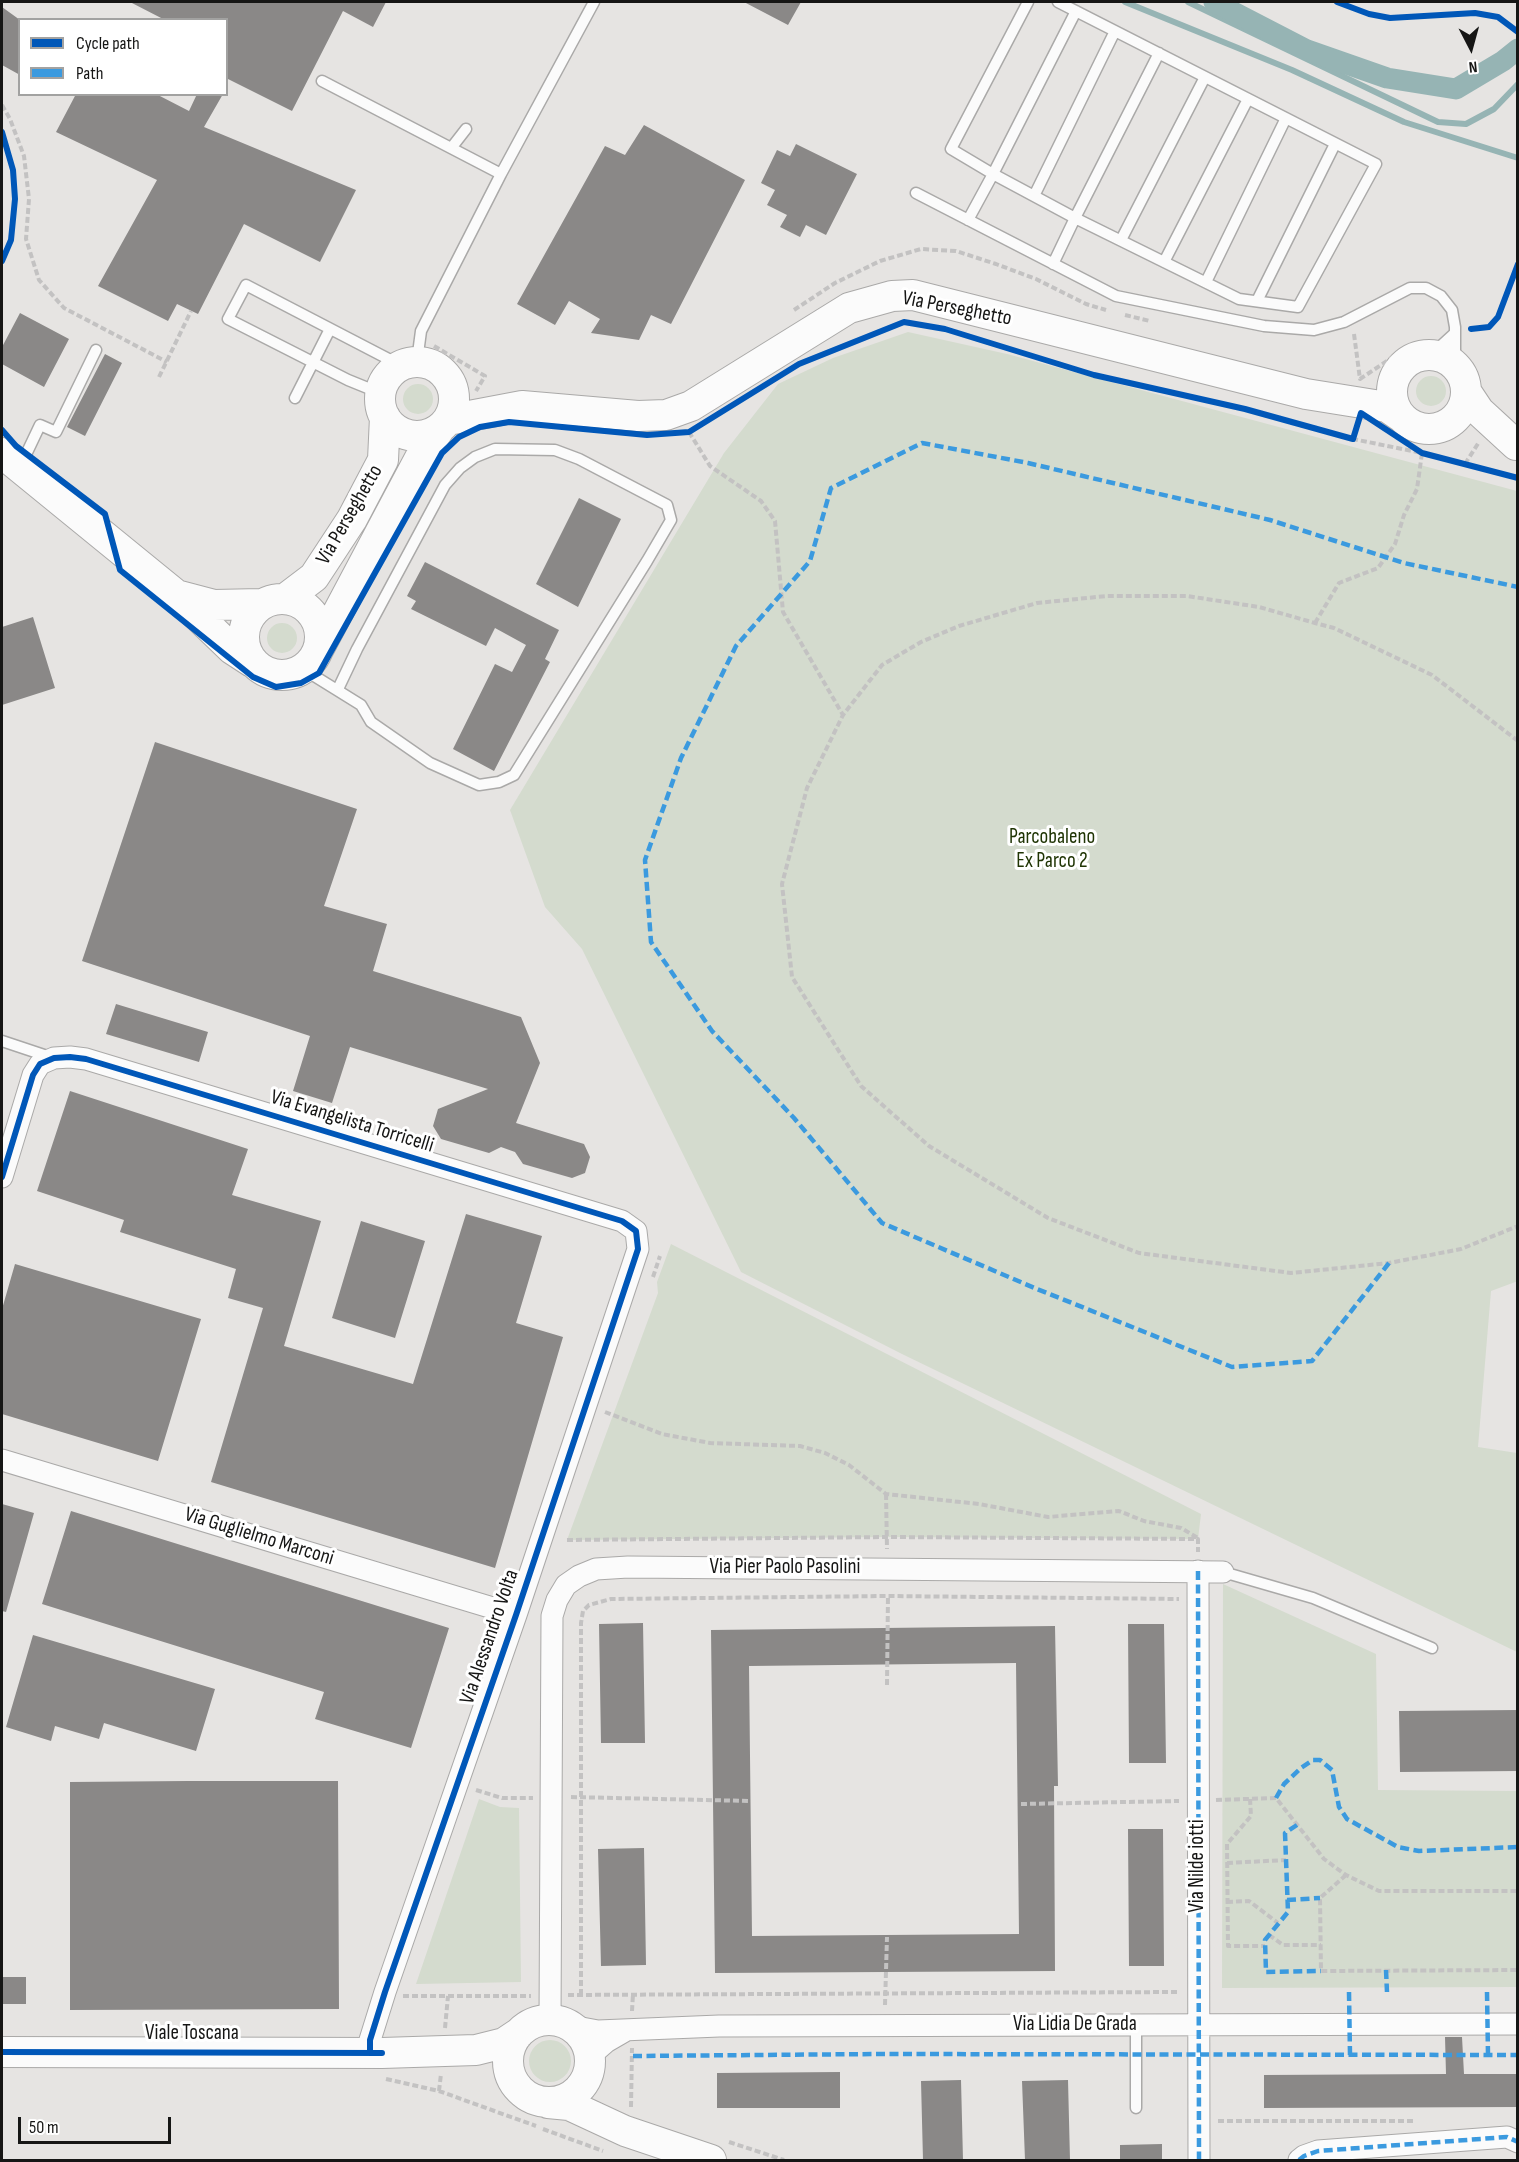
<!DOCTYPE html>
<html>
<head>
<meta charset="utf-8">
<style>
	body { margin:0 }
	#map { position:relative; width:1519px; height:2162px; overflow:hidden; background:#e6e4e2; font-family:"Sofia Sans Condensed",sans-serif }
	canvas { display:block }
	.frame { position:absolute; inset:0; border:3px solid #161615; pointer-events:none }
	.legend { position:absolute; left:18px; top:18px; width:210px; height:78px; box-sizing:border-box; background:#fff; border:2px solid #a2a2a1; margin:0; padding:8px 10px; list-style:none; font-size:18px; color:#161615 }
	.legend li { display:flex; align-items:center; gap:12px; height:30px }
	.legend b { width:30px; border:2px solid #a2a2a1 }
	.north { position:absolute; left:1441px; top:18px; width:60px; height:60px; -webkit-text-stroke:4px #fff; paint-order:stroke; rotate:174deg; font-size:16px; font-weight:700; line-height:24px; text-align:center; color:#161615 }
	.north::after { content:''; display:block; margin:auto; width:21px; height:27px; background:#161615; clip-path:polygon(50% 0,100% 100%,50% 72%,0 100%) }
	.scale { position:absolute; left:18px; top:2117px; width:153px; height:27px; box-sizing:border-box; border:3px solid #161615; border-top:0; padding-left:8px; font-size:18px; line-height:21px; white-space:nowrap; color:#161615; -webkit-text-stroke:4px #fff; paint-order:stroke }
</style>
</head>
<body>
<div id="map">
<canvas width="1519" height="2162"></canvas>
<div class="frame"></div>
<ul class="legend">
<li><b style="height:8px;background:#0057b8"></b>Cycle path</li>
<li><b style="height:8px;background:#3b9adf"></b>Path</li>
</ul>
<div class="north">N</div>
<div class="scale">50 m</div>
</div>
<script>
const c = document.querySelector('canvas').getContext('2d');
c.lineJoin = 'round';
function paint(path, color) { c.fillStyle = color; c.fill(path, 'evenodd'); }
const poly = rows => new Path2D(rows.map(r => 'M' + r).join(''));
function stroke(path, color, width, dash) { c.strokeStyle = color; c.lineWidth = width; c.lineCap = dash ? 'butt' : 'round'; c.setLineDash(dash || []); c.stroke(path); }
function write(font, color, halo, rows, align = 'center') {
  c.font = font + ' "Sofia Sans Condensed",sans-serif'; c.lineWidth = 6; c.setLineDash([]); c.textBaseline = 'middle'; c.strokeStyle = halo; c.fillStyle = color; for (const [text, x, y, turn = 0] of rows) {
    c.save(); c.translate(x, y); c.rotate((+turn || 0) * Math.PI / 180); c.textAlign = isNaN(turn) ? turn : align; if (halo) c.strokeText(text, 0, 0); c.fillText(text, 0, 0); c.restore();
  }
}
const green = poly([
	[908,332,1007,354,1517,491,1518,1281,1491,1291,1478,1447,1517,1453,1517,1652,902,1354,741,1272,582,949,545,907,510,810,724,453,778,384,833,358],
	'1416 391a15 15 0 1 1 30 0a15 15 0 1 1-30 0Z',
	'403 399a15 15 0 1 1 30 0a15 15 0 1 1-30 0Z',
	'267 638a15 15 0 1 1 30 0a15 15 0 1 1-30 0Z',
	[671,1244,1201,1514,1198,1539,887,1537,567,1540,658,1293,657,1282],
	[1223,1584,1376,1654,1378,1790,1517,1791,1517,1987,1222,1988],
	[479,1799,500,1807,519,1808,521,1982,416,1984],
	'529 2061a21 21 0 1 1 42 0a21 21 0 1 1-42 0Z'
]);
const stream = poly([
	[1125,2,1292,70,1404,122,1518,158],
	[1188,2,1438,122,1466,124,1494,109,1518,84]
]);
const canal = poly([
	[1214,2,1307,50,1387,78,1456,89,1503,61,1518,49]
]);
const building = poly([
	[130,2,386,2,373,27,343,11,292,111,226,78,226,20,165,20],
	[744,2,801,2,788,25],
	[2,7,20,20,20,75,2,65],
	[76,94,156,94,189,111,197,94,223,94,204,127,356,190,320,262,244,224,198,314,177,304,168,321,98,286,157,180,56,132],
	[644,125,745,180,671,324,651,315,639,340,591,333,600,319,569,301,555,325,517,304,605,146,625,155],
	[796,144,857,174,826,235,806,225,800,237,780,227,787,215,767,205,775,190,761,183,777,150,790,156],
	[20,313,69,339,44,387,2,364,2,347],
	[105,354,122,363,85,436,67,427],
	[579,498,621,519,578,607,536,584],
	[425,562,559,630,545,659,550,662,494,771,453,749,495,664,512,672,526,645,495,628,486,646,411,609,416,601,407,596],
	[33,617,55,688,2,705,2,627],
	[155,742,357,809,324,906,387,924,373,971,521,1017,540,1063,516,1123,584,1144,590,1157,585,1173,572,1178,523,1164,515,1152,501,1147,489,1153,441,1139,433,1126,438,1109,488,1089,350,1047,332,1103,293,1091,310,1036,82,961],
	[116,1004,208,1032,199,1062,106,1034],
	[70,1091,248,1149,232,1195,321,1221,284,1346,413,1384,466,1214,542,1236,516,1323,563,1337,495,1568,211,1482,263,1308,228,1298,236,1269,120,1232,124,1220,37,1191],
	[361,1221,425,1241,395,1338,332,1318],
	[15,1264,201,1319,158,1461,2,1414,2,1309],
	[2,1504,34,1513,6,1612,2,1611],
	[71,1511,449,1628,411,1748,315,1719,324,1692,42,1604],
	[643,1623,645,1743,601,1743,599,1624],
	[1128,1624,1164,1624,1166,1763,1129,1763],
	[1055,1626,1058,1786,1054,1786,1055,1971,715,1973,711,1630],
	[1016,1663,1019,1934,752,1936,749,1666],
	[33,1635,215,1689,196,1751,104,1723,99,1739,55,1726,51,1741,6,1727],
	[1518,1710,1518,1771,1400,1772,1399,1711],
	[187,1781,338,1781,339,2009,70,2010,70,1782],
	[1128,1829,1163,1829,1164,1966,1129,1966],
	[644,1848,646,1965,601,1966,598,1849],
	[2,1977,26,1977,26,2004,2,2004],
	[1445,2037,1462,2037,1464,2074,1518,2074,1518,2107,1264,2108,1264,2075,1446,2074],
	[840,2072,840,2108,717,2108,717,2073],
	[961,2080,963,2160,923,2160,921,2081],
	[1068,2080,1070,2160,1025,2160,1022,2081],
	[1162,2144,1162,2160,1120,2160,1120,2145]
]);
const path = poly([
	[2,105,10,119,24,156,29,199,26,239,39,280,64,308,167,362],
	[794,310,835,283,880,261,921,249,956,251,996,264,1036,279,1086,304,1106,310],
	[1125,315,1150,321],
	[1354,334,1360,379,1408,347,1421,343],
	[976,339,1094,375,1245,409,1353,439,1357,426],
	[434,346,485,376,476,391],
	[829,352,905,322],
	[159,377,191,311],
	[689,432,710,466,761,501,775,521,783,612,843,715],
	[1401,439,1422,453,1518,478],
	[1465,464,1479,442],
	[1315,623,1339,583,1378,568,1395,544,1404,515,1417,489,1422,453,1353,439],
	[264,682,276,687,297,684],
	[1518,741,1432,675,1334,628,1315,623,1259,607,1187,596,1107,596,1037,603,959,626,921,642,882,665,843,715,807,788,782,884,792,977,861,1086,929,1146,1048,1218,1139,1253,1291,1273,1389,1263,1461,1249,1518,1226],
	[653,1277,660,1256],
	[605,1412,662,1434,710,1443,800,1446,825,1453,849,1465,886,1494,979,1504,1048,1517,1119,1511,1144,1521,1181,1528,1198,1538],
	[886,1494,887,1549],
	[567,1540,887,1537,1198,1539,1198,1552],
	[887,1685,888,1595],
	[476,1790,502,1798,533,1798],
	[571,1797,750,1801],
	[1250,1799,1251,1816,1227,1844,1228,1946,1265,1946],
	[1216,1800,1276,1798,1324,1859,1346,1875,1379,1891,1518,1891],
	[1021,1804,1179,1801],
	[1227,1863,1286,1860],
	[1346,1875,1320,1898,1321,1971,1518,1970],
	[1227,1902,1249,1901,1278,1923],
	[1269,1935,1283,1945,1321,1945],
	[568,1995,1178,1992],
	[581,1995,581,1623,583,1611,589,1605,611,1599,888,1596,1179,1599],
	[403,1996,531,1996],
	[885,2005,887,1937],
	[632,2011,633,1994],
	[445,2028,448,1996],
	[386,2079,439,2091,536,2126],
	[439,2091,441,2074],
	[631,2107,632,2048],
	[1218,2121,1415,2121],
	[543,2129,603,2151],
	[729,2142,784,2160]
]);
const lane = poly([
	[1076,11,993,174,1075,218,1159,53],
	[322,81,501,174],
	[452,147,466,129],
	[916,193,1116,296,1264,326,1314,330,1344,322,1410,288,1426,288,1441,296,1452,310,1455,327,1455,365],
	[1034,196,1115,31],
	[968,220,993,174,951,149,1028,2],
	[1121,240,1205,77],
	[1164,262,1248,99],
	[1053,264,1075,218,1239,299,1298,307,1376,164,1058,2],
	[1206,282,1286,118],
	[1257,301,1335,144],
	[1431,355,1455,333],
	[417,361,421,331,501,174,594,2],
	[380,393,348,380,228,319,246,285,400,365],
	[295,398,330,329],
	[21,465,40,425,56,432,96,350],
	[303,669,361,705,371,722,430,763,479,785,499,782,514,775,647,561,671,520,667,505,579,459,555,450,495,449,475,457,460,468,445,485,357,649,338,689],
	[2,1041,50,1057],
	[1223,1572,1313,1598,1432,1648],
	[1136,2108,1136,2025]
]);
const street = poly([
	[2,1177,33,1075,40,1064,54,1058,70,1057,86,1059,622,1221,636,1231,638,1249,516,1615,385,1992,370,2040,370,2053],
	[2,1460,516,1615],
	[1198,1571,1199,2160],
	[550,2020,552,1616,557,1600,566,1585,579,1576,596,1569,628,1567,1223,1572],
	[571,2026,598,2031,719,2026,1518,2024],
	[590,2056,606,2042,625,2031],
	[1299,2160,1304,2156,1318,2151,1507,2137,1518,2142]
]);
const secondary = poly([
	'1392 392a37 37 0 1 1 74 0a37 37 0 1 1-74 0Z',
	'380 399a37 37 0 1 1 74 0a37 37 0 1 1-74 0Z',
	[1467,393,1479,411,1516,445],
	[448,420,522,406,638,416,666,415,691,406,849,308,892,296,913,295,1306,394,1387,407,1400,416],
	[2,453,175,594,232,649,252,662],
	[176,595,214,605,261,604],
	'244 637a38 38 0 1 1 76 0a38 38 0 1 1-76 0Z',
	[285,599,314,577,352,519,383,460,385,417],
	[318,650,421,456,440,428],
	'508 2061a41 41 0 1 1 82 0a41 41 0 1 1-82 0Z',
	[2,2052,382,2053,476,2050,504,2043,519,2033],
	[548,2103,569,2105,625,2131,711,2160]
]);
const quiet = poly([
	[1389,1263,1312,1361,1232,1367,1037,1289,882,1223,794,1118,712,1031,651,942,645,860,681,758,736,646,810,561,831,488,922,443,1028,463,1270,520,1404,563,1518,587],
	[1198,1571,1199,2160],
	[1276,1798,1284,1784,1301,1768,1313,1760,1320,1760,1332,1770,1339,1807,1347,1819,1398,1847,1419,1851,1518,1847],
	[1297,1825,1285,1833,1288,1912,1265,1940,1266,1972,1321,1971],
	[1287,1900,1320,1898],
	[1386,1970,1387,1992],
	[1349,1992,1350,2055],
	[1487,1992,1488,2055],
	[633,2056,881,2054,1518,2055],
	[1299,2160,1304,2156,1318,2151,1507,2137,1518,2142]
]);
const cycleway = poly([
	[1337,2,1369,14,1390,18,1475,13,1498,17,1518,32],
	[2,132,13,170,15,199,11,240,2,261],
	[1471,329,1489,327,1498,317,1518,264],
	[2,430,16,446,105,514,120,570,253,677,276,687,301,683,319,673,442,453,459,437,480,427,509,422,647,435,689,432,799,364,904,322,945,329,1094,375,1245,409,1353,439,1361,413,1422,453,1518,478],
	[2,1177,33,1075,40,1064,54,1058,70,1057,86,1059,622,1221,636,1231,638,1249,516,1615,385,1992,370,2040,370,2053],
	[2,2052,382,2053]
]);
const streetNames = [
	["Via Perseghetto",957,309,11],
	["Via Perseghetto",350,515,-60],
	["Via Evangelista Torricelli",352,1122,17],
	["Via Guglielmo Marconi",259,1537,17],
	["Via Pier Paolo Pasolini",785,1568],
	["Via Alessandro Volta",490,1637,-71],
	["Via Nilde iotti",1198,1866,-90],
	["Via Lidia De Grada",1075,2025],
	["Viale Toscana",192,2034]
];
const parkNames = [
	["Parcobaleno",1052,838],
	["Ex Parco 2",1052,862]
];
paint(green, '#d4dbce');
stroke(stream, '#96b4b4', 6);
stroke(canal, '#96b4b4', 21);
paint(building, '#8a8887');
stroke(lane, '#aaa9a8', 13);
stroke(street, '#aaa9a8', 23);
stroke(secondary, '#aaa9a8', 32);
stroke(path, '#c3c2c2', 4, [6, 3]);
stroke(lane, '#fbfbfb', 10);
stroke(street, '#fbfbfb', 21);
stroke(secondary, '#fbfbfb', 30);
stroke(quiet, '#3b9adf', 4.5, [9, 4.5]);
stroke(cycleway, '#0057b8', 6);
write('21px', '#161615', '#fff', streetNames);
write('21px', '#203505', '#fff', parkNames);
</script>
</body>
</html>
